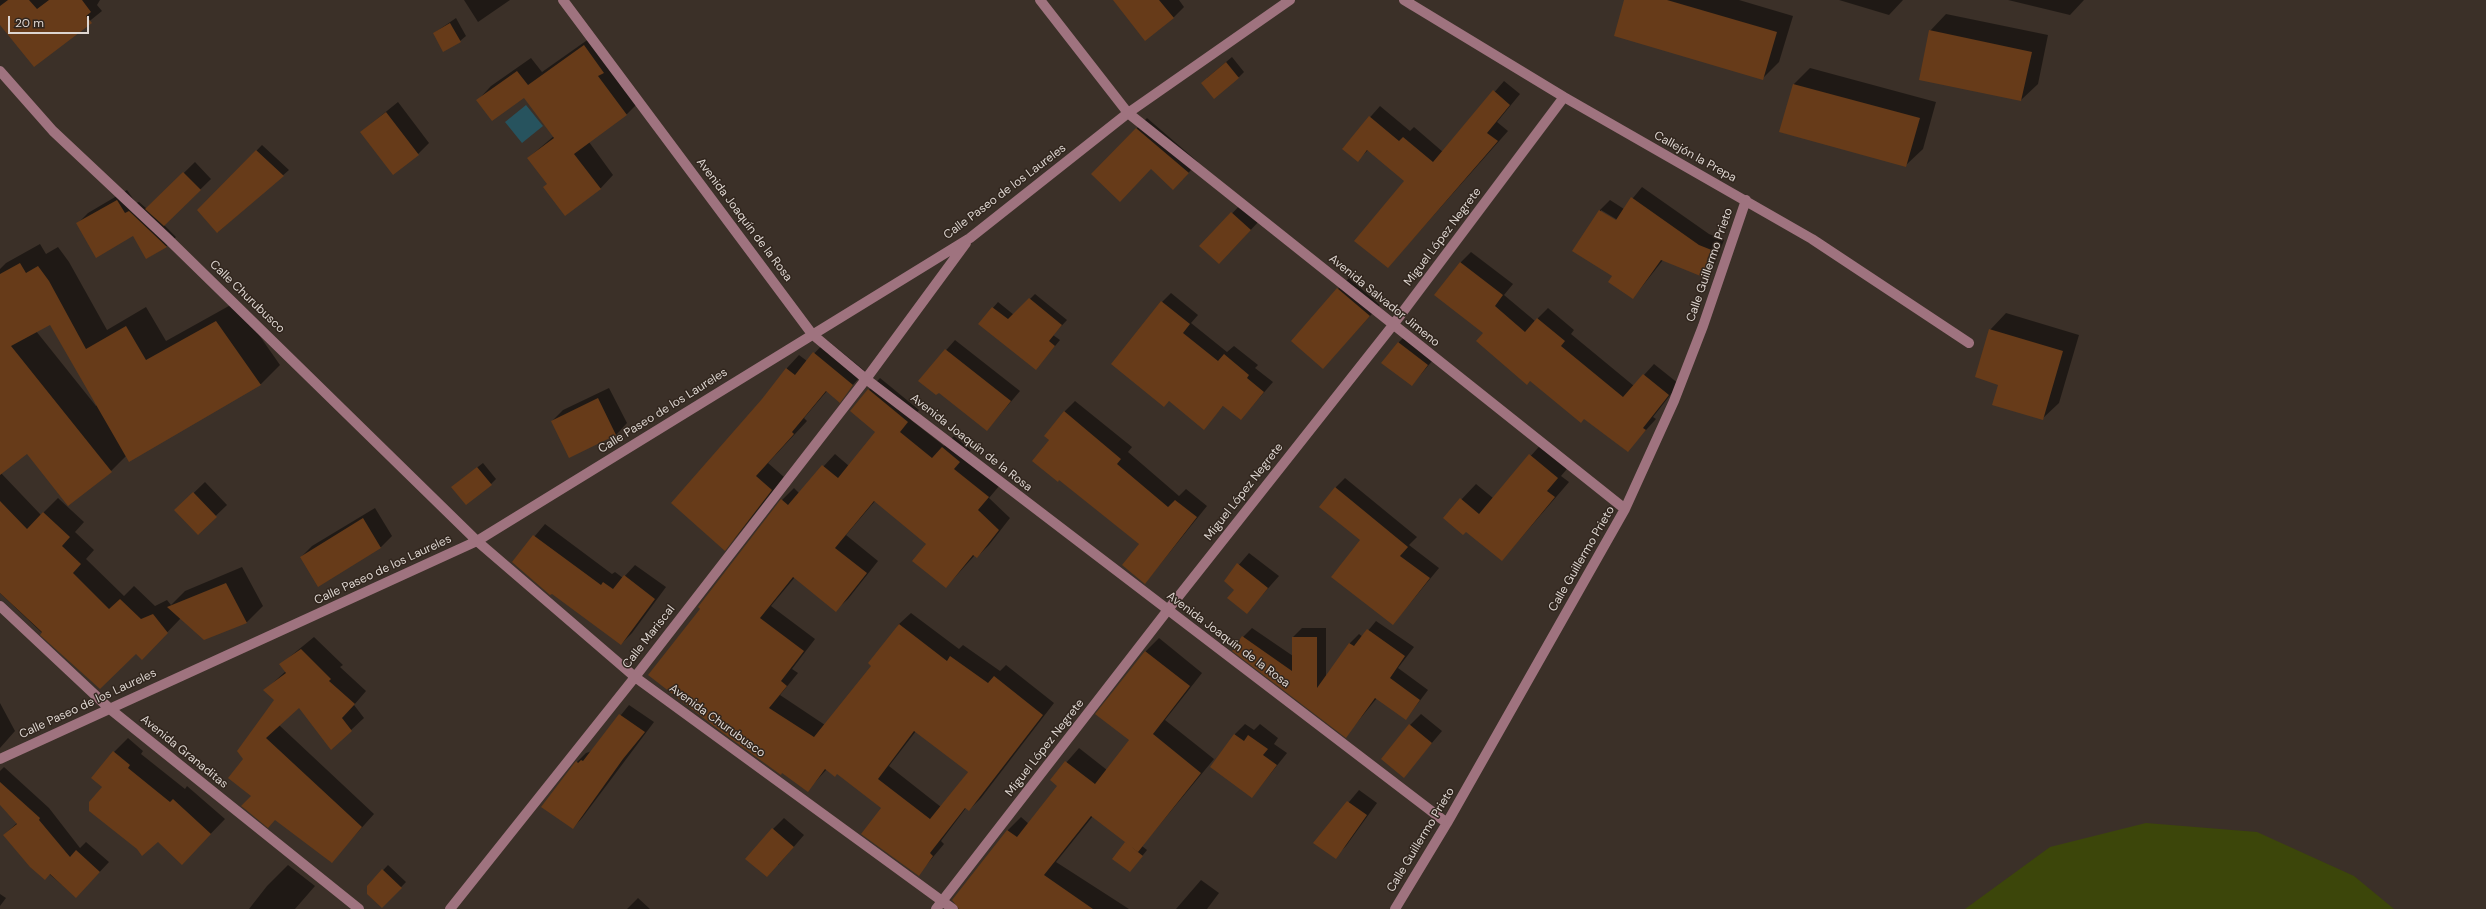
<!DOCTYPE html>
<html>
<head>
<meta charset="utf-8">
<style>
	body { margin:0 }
	#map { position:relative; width:2486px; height:909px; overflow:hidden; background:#3b3028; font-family:"DM Sans",sans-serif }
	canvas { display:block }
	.scale { position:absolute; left:8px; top:16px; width:81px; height:18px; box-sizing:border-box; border:2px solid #ddd5d0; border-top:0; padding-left:5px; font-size:12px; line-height:14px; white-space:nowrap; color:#ddd5d0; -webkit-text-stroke:3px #31261e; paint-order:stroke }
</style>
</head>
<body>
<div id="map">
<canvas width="2486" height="909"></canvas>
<div class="scale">20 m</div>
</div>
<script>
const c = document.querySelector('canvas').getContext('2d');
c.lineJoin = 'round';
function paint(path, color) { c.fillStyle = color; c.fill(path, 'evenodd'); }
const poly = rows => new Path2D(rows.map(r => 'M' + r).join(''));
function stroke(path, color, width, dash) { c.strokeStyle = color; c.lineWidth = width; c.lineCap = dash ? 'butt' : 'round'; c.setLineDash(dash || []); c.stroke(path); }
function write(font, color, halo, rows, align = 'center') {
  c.font = font + ' "DM Sans",sans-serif'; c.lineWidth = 3; c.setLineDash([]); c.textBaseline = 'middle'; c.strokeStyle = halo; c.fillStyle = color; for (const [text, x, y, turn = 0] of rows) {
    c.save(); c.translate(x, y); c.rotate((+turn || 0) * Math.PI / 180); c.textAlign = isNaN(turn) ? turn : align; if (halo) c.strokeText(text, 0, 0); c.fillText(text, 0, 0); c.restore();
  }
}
const green = poly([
	[2146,823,2257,832,2354,876,2394,909,1965,909,2050,847]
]);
const water = poly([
	[526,105,543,126,522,143,505,122]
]);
const shadow = poly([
	[0,0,100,0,97,5,102,11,34,66,0,23],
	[464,0,510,0,478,22],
	[1122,0,1179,0,1184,7,1173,18],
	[1625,0,1739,0,1793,16,1779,62,1763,78],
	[1839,0,1903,0,1889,15],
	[2008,0,2084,0,2070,15],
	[1946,14,2048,35,2038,84,2021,100,1930,31],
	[456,18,466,36,460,41,434,33],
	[593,36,640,101,627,114,589,142,613,175,600,189,548,184,528,158,554,136,525,97,478,100,491,86,531,58,542,72],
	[1232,57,1244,72,1239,77,1207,78],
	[1810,68,1936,102,1923,149,1906,165,1781,132,1794,84],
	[1504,81,1520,94,1497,122,1508,131,1388,267,1406,180,1368,150,1358,160,1343,148,1380,106,1410,131,1414,127,1443,152],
	[398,102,429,143,418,154,361,132],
	[1147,118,1198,162,1183,179,1151,168,1092,174],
	[262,145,289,170,218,232,199,210],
	[195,162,211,179,164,225,176,237,167,246,147,258,134,235,78,223,88,213,127,190,136,203,139,202,147,209],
	[1642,187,1709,234,1724,240,1714,266,1703,276,1663,260,1633,298,1614,276,1574,251,1600,210,1610,200,1624,209],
	[1601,210,1621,222,1619,224,1601,212],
	[1243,202,1261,219,1230,252,1201,246],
	[40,244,46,254,58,247,69,262,107,330,146,307,166,341,236,302,280,365,261,384,129,460,126,456,111,471,68,505,27,452,0,458,0,269,6,263],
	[50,324,97,405,96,406,36,331],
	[1471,252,1513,284,1504,295,1535,321,1548,308,1574,330,1571,334,1634,386,1654,364,1679,384,1653,417,1656,419,1627,451,1484,333,1460,263],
	[1349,278,1380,305,1323,368,1338,289],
	[1171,293,1198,315,1191,323,1227,352,1234,346,1258,365,1255,368,1273,382,1241,419,1224,405,1204,428,1162,302],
	[1035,294,1067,320,1053,335,1060,340,1041,363,980,323,998,302,1014,315],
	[2006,313,2079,335,2059,403,2042,419,2000,384,1990,330],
	[1409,332,1438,354,1412,385,1398,343],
	[827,340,865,371,839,401,827,391,804,418,807,421,768,463,784,477,737,536,725,549,763,400,787,368,799,355,807,361],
	[955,340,1020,391,987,430,939,392,920,380],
	[880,378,919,410,911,420,944,446,954,436,971,450,965,457,1000,485,989,498,1010,518,989,545,977,557,975,555,946,587,927,543,875,501,846,535,878,561,848,599,836,610,795,577,771,606,815,639,792,669,798,673,780,695,825,725,873,666,899,624,911,613,959,649,963,645,1000,671,1006,665,1054,703,981,798,969,810,966,808,941,841,944,844,918,875,882,808,837,773,827,769,808,790,783,772,699,607,782,500,794,488,799,493,835,454,849,466,877,432,869,390],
	[916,731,969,771,941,807,889,766],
	[609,388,627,423,616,435,552,421,563,410],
	[1075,401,1132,447,1128,452,1179,496,1186,489,1207,506,1145,583,1140,544,1050,440,1064,412],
	[1545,440,1572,463,1561,476,1569,482,1502,560,1466,531,1444,518,1476,484,1493,498],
	[483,463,496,479,491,484,458,482],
	[0,472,41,515,58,498,84,522,75,532,94,550,86,559,124,596,134,586,155,606,167,600,171,605,185,591,242,567,263,606,247,622,205,638,181,618,156,644,136,652,100,688,0,593],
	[1345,478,1417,537,1409,545,1439,568,1393,624,1361,540,1335,488],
	[205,482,227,505,198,533,176,510],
	[375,508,392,536,381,547,318,585,301,557,312,546],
	[545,524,612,574,615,572,623,578,635,565,666,587,632,633,621,644,513,562],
	[1249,553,1279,576,1247,612,1236,590,1225,581],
	[1376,621,1414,647,1398,668,1428,690,1406,719,1377,698,1346,736,1243,637,1252,628,1293,656,1293,637,1302,628,1326,628,1326,677,1350,643,1359,634,1363,637],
	[314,637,343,665,340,667,366,691,354,705,364,718,351,730,299,706,279,725,374,814,331,862,252,795,244,759,276,699,265,690,286,671,281,664],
	[1159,638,1202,673,1165,720,1214,759,1142,846,1147,850,1130,871,1127,842,1093,816,1056,862,1129,909,960,909,953,900,1008,830,1021,817,1029,824,1059,785,1051,780,1079,748,1107,770,1130,740,1145,652],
	[0,703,15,731,0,748],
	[629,705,654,722,582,818,573,828,577,762,586,753,592,751],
	[1421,714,1442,731,1404,776,1410,725],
	[1245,724,1254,730,1260,724,1278,738,1274,744,1287,753,1252,797,1234,735],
	[128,738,143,751,141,754,185,789,187,786,225,819,196,849,103,787,114,752],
	[4,767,49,808,80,848,86,842,109,862,76,897,4,835,17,823,0,804,0,771],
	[1359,790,1377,803,1346,846,1335,857,1315,843],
	[784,818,804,835,778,865,773,829],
	[288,865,315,886,295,909,249,909,267,886],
	[388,865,406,882,382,907,368,886],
	[1201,880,1219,893,1207,909,1176,909],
	[0,894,6,898,0,906],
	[638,898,650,909,627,909]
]);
const building = poly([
	[8,0,29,0,37,9,49,0,82,0,91,12,86,16,92,23,34,67,0,25,0,6],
	[1113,0,1159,0,1174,18,1145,41],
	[1624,0,1667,0,1777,32,1763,80,1614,36],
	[450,23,461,42,443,52,433,33],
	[1929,30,2032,52,2021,101,1919,80],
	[584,45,604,73,598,76,627,115,574,154,601,189,565,216,543,187,547,184,527,158,554,138,524,98,492,121,476,100,517,71,528,85],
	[1226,62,1239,78,1214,99,1201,83],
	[1793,84,1920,118,1906,167,1779,132],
	[1493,90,1510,105,1487,133,1498,141,1388,268,1354,241,1404,181,1367,150,1358,162,1342,149,1369,116,1399,141,1403,137,1433,162],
	[386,112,419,155,393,175,360,132],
	[1136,128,1189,173,1173,190,1151,169,1120,202,1091,174],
	[256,150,284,176,217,233,197,210],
	[183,172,201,190,164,226,145,209],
	[1631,197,1699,245,1714,251,1703,277,1661,260,1633,299,1608,282,1612,276,1572,251,1599,210,1616,220],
	[117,200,125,213,129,211,167,247,146,259,133,236,96,258,76,223],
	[1231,212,1251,230,1219,264,1199,246],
	[1460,262,1503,295,1495,306,1525,332,1537,318,1565,341,1561,346,1623,397,1643,374,1669,395,1643,428,1646,430,1628,452,1584,419,1581,423,1530,381,1527,385,1476,341,1483,333,1434,295],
	[20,263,26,273,38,266,49,281,86,349,126,326,146,360,216,321,261,385,129,462,50,325,11,346,112,472,68,506,27,454,0,475,0,274],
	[1337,288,1370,316,1323,369,1291,341],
	[1029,298,1062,325,1049,341,1055,346,1036,370,978,324,992,307,1008,319],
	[1161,301,1190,324,1183,333,1218,361,1224,354,1249,375,1247,378,1264,392,1241,420,1223,406,1204,430,1169,401,1164,407,1111,364],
	[1989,329,2063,351,2043,420,1992,405,1998,385,1975,377],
	[1398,342,1428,365,1412,386,1381,363],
	[945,349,1011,401,987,431,939,393,936,395,918,381],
	[813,352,853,385,840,403,826,391,792,432,794,434,756,476,772,490,725,551,671,503,762,399,786,368,795,375],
	[868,389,908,422,900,432,932,458,942,447,960,462,954,469,989,497,978,510,999,530,977,558,973,555,946,588,912,561,926,544,874,501,835,548,867,573,836,612,793,577,760,618,804,651,781,681,787,686,769,708,814,737,871,666,868,663,899,624,947,661,950,656,988,683,994,676,1043,715,969,811,965,808,930,853,933,856,919,876,861,834,881,808,837,774,835,777,825,769,808,792,782,773,781,775,719,730,648,675,700,609,698,607,781,499,788,505,822,465,838,478,875,432,850,411],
	[914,731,968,772,930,819,878,779],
	[598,398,616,435,569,458,551,421],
	[1064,411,1121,459,1117,464,1168,507,1175,500,1197,517,1145,584,1122,565,1139,544,1059,480,1058,482,1032,461,1049,440,1044,436],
	[1529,454,1558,478,1547,491,1555,497,1502,561,1466,532,1463,535,1443,518,1460,498,1479,514],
	[477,467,492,485,466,505,451,487],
	[1335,487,1408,547,1400,556,1430,578,1393,625,1331,577,1360,540,1319,507],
	[193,492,217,517,198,535,174,510],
	[0,501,27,529,43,512,70,537,62,546,81,564,73,573,109,609,120,599,141,619,153,614,168,633,142,660,136,654,100,689,40,635,42,632,0,593],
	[363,518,381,548,318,587,300,557],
	[533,535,601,585,603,582,613,589,624,575,655,599,621,645,552,594,550,595,512,562],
	[1237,563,1268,588,1247,614,1227,598,1234,590,1224,581],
	[226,583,247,623,204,640,167,607],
	[1367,629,1405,656,1390,678,1420,700,1406,720,1375,698,1346,738,1232,651,1242,636,1292,671,1292,637,1317,637,1317,688,1349,643,1354,646],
	[301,649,331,679,329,681,355,704,342,718,352,731,331,750,299,708,266,738,362,827,332,863,275,820,268,828,245,809,241,806,251,796,228,778,243,759,237,751,274,700,263,690,286,673,279,664],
	[1145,651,1190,686,1153,734,1201,773,1138,852,1091,816,1044,875,1093,909,959,909,952,900,1007,830,1017,837,1057,786,1050,780,1065,761,1095,784,1129,740,1095,714],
	[619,714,645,732,623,759,573,829,541,807,576,761,578,763,581,760,583,761],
	[1409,724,1432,743,1404,778,1381,759],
	[1234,734,1244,741,1248,735,1268,749,1263,755,1277,765,1252,798,1210,767],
	[113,751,130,765,128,768,170,802,173,799,211,834,182,865,158,842,142,856,137,849,89,811,89,802,102,787,91,778],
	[0,782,40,818,39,820,70,857,76,850,100,872,76,898,50,874,45,880,30,867,3,835,17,824,0,805],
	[1347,801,1367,815,1336,859,1313,843],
	[772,828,794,847,767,877,745,859],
	[1125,842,1143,856,1130,872,1112,859],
	[382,869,402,888,382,908,367,894,367,886]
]);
const minor = poly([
	[563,0,812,334,866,379,1447,823],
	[1040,0,1128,113,1625,509],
	[1404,0,1564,97,1812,239,1969,343],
	[0,71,53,131,168,239,477,541,635,677,953,909],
	[0,606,110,709,359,909],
	[0,759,477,541,970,238,1128,113,1290,0],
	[450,909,635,677,866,379,966,243],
	[936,909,1167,611,1393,325,1564,97],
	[1395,909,1447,823,1625,509,1674,401,1703,326,1746,200]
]);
const streetNames = [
	["Callejón la Prepa",1695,157,29],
	["Calle Paseo de los Laureles",1005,192,-37],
	["Avenida Joaquín de la Rosa",744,220,53],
	["Miguel López Negrete",1443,237,-53],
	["Calle Guillermo Prieto",1710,265,-71],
	["Calle Churubusco",247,297,44],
	["Avenida Salvador Jimeno",1384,301,39],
	["Calle Paseo de los Laureles",663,411,-32],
	["Avenida Joaquín de la Rosa",971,443,38],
	["Miguel López Negrete",1244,492,-52],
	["Calle Guillermo Prieto",1582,559,-60],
	["Calle Paseo de los Laureles",383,570,-25],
	["Calle Mariscal",649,637,-52],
	["Avenida Joaquín de la Rosa",1228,640,37],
	["Calle Paseo de los Laureles",88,704,-25],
	["Avenida Churubusco",717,721,36],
	["Miguel López Negrete",1045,748,-52],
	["Avenida Granaditas",184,752,39],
	["Calle Guillermo Prieto",1421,840,-59]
];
paint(green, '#3c460a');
paint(water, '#27535e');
paint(shadow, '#0007');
paint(building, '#673b19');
stroke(minor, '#9f737f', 10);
write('12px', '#ddd5d0', '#31261e', streetNames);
</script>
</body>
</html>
